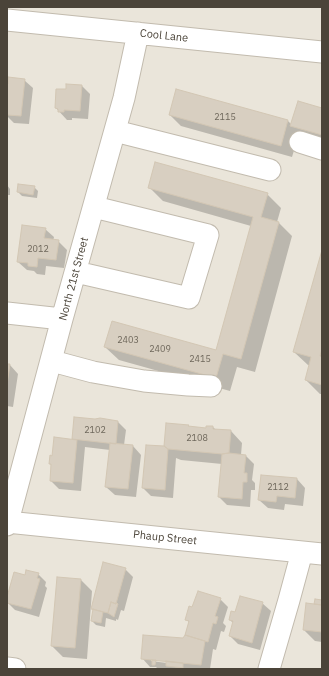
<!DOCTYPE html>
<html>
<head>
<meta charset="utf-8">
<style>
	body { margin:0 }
	#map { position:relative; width:329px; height:676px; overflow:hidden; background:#f6f3ec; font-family:"IBM Plex Sans",sans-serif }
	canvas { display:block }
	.frame { position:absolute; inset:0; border:8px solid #4b4439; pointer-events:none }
</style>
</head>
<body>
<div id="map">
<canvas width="329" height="676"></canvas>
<div class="frame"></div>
</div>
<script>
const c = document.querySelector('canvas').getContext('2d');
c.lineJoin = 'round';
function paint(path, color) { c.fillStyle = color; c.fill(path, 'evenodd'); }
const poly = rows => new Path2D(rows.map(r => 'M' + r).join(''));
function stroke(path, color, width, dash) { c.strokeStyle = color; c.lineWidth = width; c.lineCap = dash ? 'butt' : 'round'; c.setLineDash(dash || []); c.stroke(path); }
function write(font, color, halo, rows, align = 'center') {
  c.font = font + ' "IBM Plex Sans",sans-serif'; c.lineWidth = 3.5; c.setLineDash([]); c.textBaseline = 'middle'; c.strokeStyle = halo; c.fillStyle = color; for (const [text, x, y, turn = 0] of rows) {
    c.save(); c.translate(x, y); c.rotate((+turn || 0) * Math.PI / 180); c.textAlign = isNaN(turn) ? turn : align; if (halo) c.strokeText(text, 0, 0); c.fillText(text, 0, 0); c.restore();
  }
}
const residential = poly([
	[7,7,322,7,322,669,7,669]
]);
const shadow = poly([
	[24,80,33,88,29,124,14,123,7,116,7,84],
	[82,86,90,94,88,119,72,118,72,120,67,120,56,108,67,90],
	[322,109,322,143,299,134,292,157,181,126,170,115,288,121,292,125],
	[7,185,10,189,10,195,7,195],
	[34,187,38,191,37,198,22,196,18,192],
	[149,187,267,194,281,208,277,222,279,223,292,236,255,372,237,367,230,391,119,360,105,347,217,351,251,226,163,201],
	[45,229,54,237,53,241,58,241,67,250,64,268,46,266,45,275,37,274,34,271,27,270,18,262],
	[322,254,322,394,320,394,306,380,310,366,308,365,294,352],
	[7,365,10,365,18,374,13,407,7,406],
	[75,418,118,422,126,430,124,445,133,446,141,455,136,497,115,495,106,487,110,450,85,447,81,491,59,489,51,481,52,466,50,464,53,457,73,440],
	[188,426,190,427,207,429,207,427,213,427,216,430,231,431,242,443,241,455,246,456,254,464,252,480,255,483,255,490,251,490,250,507,227,505,219,497,222,464,181,460,176,458,173,498,151,496,143,488,147,446,165,447],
	[297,479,305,488,303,506,285,504,284,510,268,508,259,500],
	[125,569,133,577,124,611,121,610,118,620,116,619,116,621,106,618,105,627,96,625,92,621],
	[38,574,46,582,45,586,47,588,39,617,15,610,7,602,7,600,26,576],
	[81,580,92,591,87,659,63,657,52,646],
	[220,599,228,607,223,623,226,626,224,632,221,631,216,650,213,649,210,669,157,668,156,667,150,667,142,658,184,639,189,622,186,619,193,608],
	[151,659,167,661,167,663,151,661],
	[322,601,322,642,315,641,304,630,317,605],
	[262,603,271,611,260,650,238,644,230,636,234,624,230,620,236,614]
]);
const building = poly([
	[8,77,25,79,21,116,7,115,7,83,8,84,8,77],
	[66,84,82,85,80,111,64,110,64,112,58,112,58,109,55,108,56,89,66,89,66,84],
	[176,89,288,120,281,146,169,115,176,89],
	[298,101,322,108,322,135,290,126,298,101],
	[155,162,268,193,261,217,279,222,241,359,223,354,216,378,104,347,112,321,216,350,253,217,148,188,155,162],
	[18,184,35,186,33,195,17,192,18,184],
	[22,225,46,228,44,238,59,240,56,260,38,258,37,267,28,266,28,263,17,262,22,225],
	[322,250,322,349,320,356,322,357,322,385,305,380,311,357,293,352,322,250],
	[7,364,10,364,7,385,7,364],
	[74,417,95,419,100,418,118,421,116,444,72,439,74,417],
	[166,423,189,425,188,426,206,428,206,426,213,426,213,429,231,430,229,453,222,454,168,449,164,446,166,423],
	[54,437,77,440,73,483,50,481,51,464,49,464,50,455,52,456,54,437],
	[110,443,133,445,128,489,105,487,110,443],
	[146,445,164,446,168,449,165,490,142,488,146,445],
	[229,453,246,455,244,473,247,473,247,482,243,482,242,499,218,497,222,454,229,453],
	[261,475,297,478,295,498,277,496,276,502,258,500,261,475],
	[103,562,126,568,116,604,111,602,108,613,91,609,103,562],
	[26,570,39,573,37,578,40,579,31,609,7,603,7,597,14,572,25,575,26,570],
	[57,577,81,579,75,648,51,646,57,577],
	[198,591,221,598,215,616,218,617,216,624,213,623,208,642,185,635,189,621,185,620,189,606,192,607,198,591],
	[240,596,263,602,252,643,229,636,233,621,229,620,231,611,235,612,240,596],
	[315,599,322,600,322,605,314,604,315,599],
	[111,602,116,604,116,602,118,604,114,617,108,613,111,602],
	[306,603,322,605,322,632,303,630,306,603],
	[93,609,103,612,101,623,91,621,93,609],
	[143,635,183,638,185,635,205,641,201,665,141,659,143,635],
	[152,660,156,660,155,665,152,665,152,660],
	[166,661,183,663,183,668,166,666,166,661]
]);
const minor = poly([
	[7,20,322,52],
	[115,131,270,170],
	[300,142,322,149],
	[76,272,189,298,208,235,94,207],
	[7,313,62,319],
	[52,361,93,372,144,381,188,385,211,386],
	[7,522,322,554],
	[7,525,62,319,124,98,138,33],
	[7,668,15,669],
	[269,669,289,600,302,552]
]);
const numberNames = [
	["2115",225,117],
	["2012",38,249],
	["2403",128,340],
	["2409",160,349],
	["2415",200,359],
	["2102",95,430],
	["2108",197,438],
	["2112",278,487]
];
const streetNames = [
	["Cool Lane",164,36,6],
	["North 21st Street",74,279,-75],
	["Phaup Street",165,538,6]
];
paint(residential, '#eae5da');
paint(shadow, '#0003');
paint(building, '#d8cfc1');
stroke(building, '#d3c7b4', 1);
stroke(minor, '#c2bbae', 23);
stroke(minor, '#fff', 21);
write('9px', '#6e675b', null, numberNames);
write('11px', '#4b4439', '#fff', streetNames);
</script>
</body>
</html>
